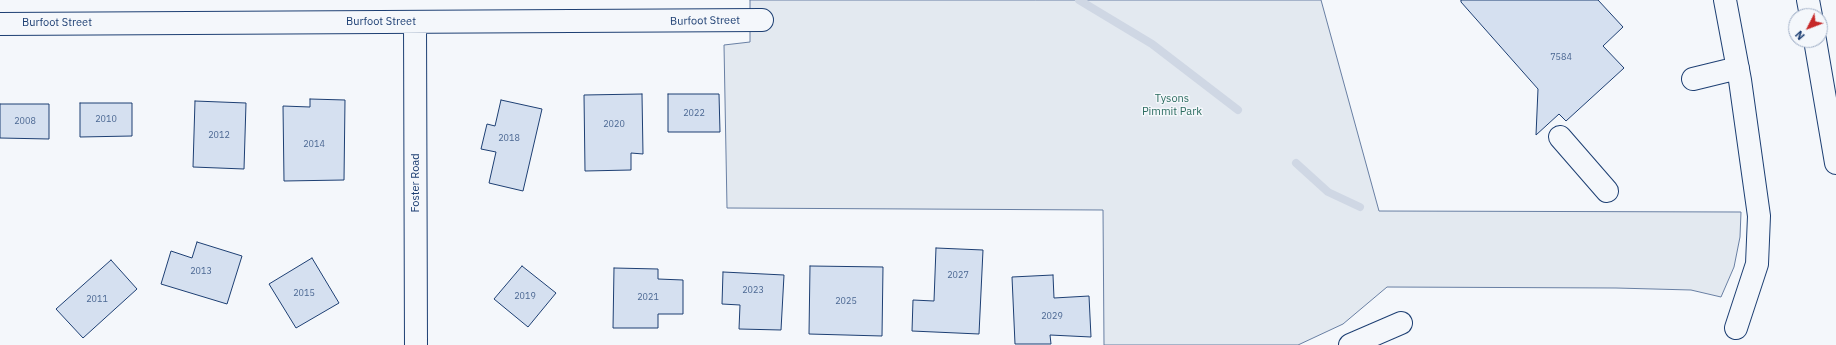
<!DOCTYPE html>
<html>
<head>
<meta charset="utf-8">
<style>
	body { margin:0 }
	#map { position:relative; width:1836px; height:345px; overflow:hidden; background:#f4f7fb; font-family:"IBM Plex Sans",sans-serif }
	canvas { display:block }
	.north { position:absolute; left:1788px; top:8px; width:40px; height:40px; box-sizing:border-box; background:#f4f7fb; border:1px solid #9eadc5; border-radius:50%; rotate:228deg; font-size:11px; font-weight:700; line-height:16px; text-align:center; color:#1d3f73 }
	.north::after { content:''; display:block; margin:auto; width:14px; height:18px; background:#c62828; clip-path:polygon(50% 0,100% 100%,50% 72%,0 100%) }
</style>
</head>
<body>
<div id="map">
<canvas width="1836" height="345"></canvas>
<div class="north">N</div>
</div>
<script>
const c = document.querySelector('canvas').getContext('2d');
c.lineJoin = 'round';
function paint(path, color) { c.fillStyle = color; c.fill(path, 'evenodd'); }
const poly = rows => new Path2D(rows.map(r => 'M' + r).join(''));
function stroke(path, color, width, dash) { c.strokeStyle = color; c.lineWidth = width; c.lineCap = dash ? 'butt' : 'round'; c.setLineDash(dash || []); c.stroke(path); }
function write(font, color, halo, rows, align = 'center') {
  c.font = font + ' "IBM Plex Sans",sans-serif'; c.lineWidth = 3; c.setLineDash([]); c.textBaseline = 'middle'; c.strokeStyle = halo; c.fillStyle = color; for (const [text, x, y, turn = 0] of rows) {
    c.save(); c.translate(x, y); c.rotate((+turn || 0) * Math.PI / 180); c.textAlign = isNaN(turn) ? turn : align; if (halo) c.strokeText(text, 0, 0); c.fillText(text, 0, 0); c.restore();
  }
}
const green = poly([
	[750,0,1321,0,1379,211,1741,212,1740,237,1734,267,1721,297,1691,290,1616,288,1387,287,1343,324,1298,345,1104,345,1103,210,727,208,724,45,750,42,750,0]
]);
const stream = poly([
	[1079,0,1152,44,1238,110],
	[1296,163,1328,192,1360,207]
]);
const building = poly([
	[1461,0,1598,0,1623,27,1603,46,1624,68,1566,121,1559,114,1536,135,1538,89,1461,2,1461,0],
	[642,94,643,154,631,153,631,170,585,171,584,95,642,94],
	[668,94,719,94,720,132,668,132,668,94],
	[310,99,345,100,344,180,284,181,283,106,310,107,310,99],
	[501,100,542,109,523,191,489,183,496,152,481,149,487,124,495,126,501,100],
	[195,101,246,103,244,169,193,167,195,101],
	[80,103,132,103,132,136,80,137,80,103],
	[0,104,49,104,49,139,0,138,0,104],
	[197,242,242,256,227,304,161,284,171,251,192,258,197,242],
	[936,248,983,250,979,334,912,331,913,300,934,301,936,248],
	[312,258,339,303,296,328,269,284,312,258],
	[111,260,137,289,83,338,56,309,111,260],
	[522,266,556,293,528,327,494,299,522,266],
	[810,266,883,267,882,336,809,334,810,266],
	[614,268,658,269,658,279,683,280,683,314,658,314,658,328,613,328,614,268],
	[723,272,784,275,781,330,739,329,740,305,722,304,723,272],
	[1053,275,1054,298,1089,296,1091,337,1050,335,1051,344,1015,344,1012,277,1053,275]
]);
const minor = poly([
	[1725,0,1740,80,1759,216,1757,264,1736,328],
	[415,22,416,345],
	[0,24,762,20],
	[1693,79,1738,68],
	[1560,137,1607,191],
	[1350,345,1401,323]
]);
const major = poly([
	[1808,0,1811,16],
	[1815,40,1836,163]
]);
const numberNames = [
	["7584",1561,57],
	["2022",694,113],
	["2010",106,119],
	["2008",25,121],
	["2020",614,124],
	["2012",219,135],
	["2018",509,138],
	["2014",314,144],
	["2013",201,271],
	["2027",958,275],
	["2023",753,290],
	["2015",304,293],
	["2019",525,296],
	["2021",648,297],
	["2011",97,299],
	["2025",846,301],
	["2029",1052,316]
];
const streetNames = [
	["Burfoot Street",705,21,-1],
	["Burfoot Street",381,22],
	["Burfoot Street",57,23],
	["Foster Road",416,183,-90]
];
const parkNames = [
	["Tysons",1172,99],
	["Pimmit Park",1172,112]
];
paint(green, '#e3e9f0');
stroke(green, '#687fa3', 1);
stroke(stream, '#cfd7e4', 8);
paint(building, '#d5e0f0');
stroke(building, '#1d3f73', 1);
stroke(minor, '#1d3f73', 24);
stroke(major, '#1d3f73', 24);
stroke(minor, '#f4f7fb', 22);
stroke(major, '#f4f7fb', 22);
write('9px', '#4b6792', null, numberNames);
write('11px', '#1d3f73', '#f4f7fb', streetNames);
write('11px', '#2c6c60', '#f4f7fb', parkNames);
</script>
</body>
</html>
